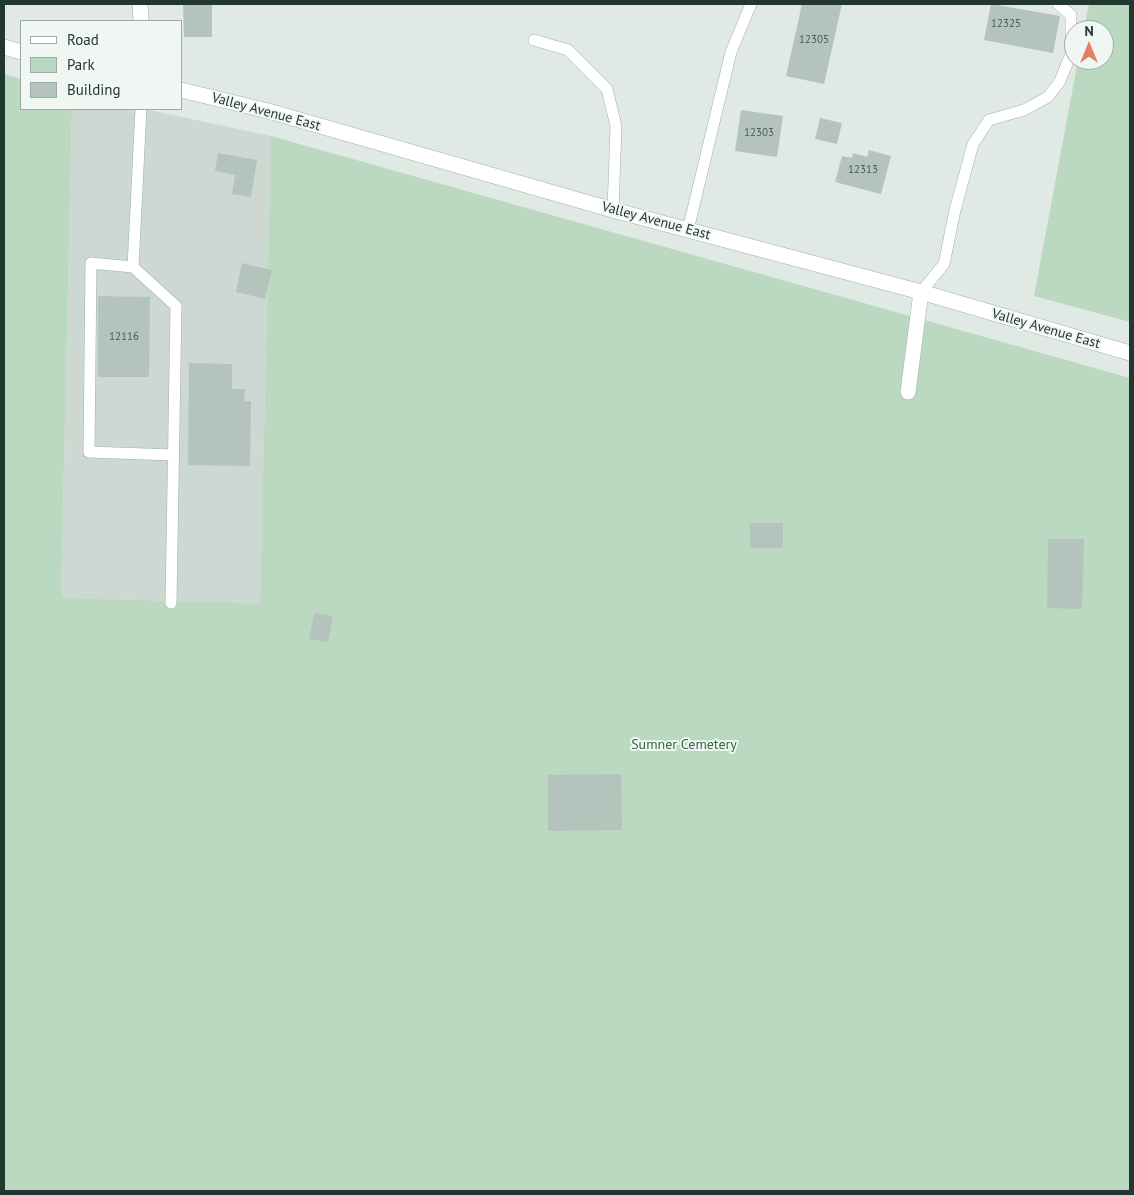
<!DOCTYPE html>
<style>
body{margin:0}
#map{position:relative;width:1134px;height:1195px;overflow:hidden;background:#e0e9e4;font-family:"PT Sans",sans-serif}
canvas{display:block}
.frame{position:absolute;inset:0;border:5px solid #223731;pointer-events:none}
.legend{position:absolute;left:20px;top:20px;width:162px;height:90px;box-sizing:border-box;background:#f0f6f2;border:1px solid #9eaaa5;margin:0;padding:6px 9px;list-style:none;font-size:15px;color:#223731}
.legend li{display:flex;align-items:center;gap:10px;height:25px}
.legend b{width:25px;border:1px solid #9eaaa5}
.north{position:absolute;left:1064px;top:20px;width:50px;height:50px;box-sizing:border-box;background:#f0f6f2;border:1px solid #9eaaa5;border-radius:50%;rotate:0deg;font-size:14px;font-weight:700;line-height:20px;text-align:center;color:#223731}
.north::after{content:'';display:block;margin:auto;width:18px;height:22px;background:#e27f65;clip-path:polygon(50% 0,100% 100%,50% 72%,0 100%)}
</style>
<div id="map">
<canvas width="1134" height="1195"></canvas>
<div class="frame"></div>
<ul class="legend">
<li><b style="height:6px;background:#fff"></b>Road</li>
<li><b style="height:14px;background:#bbd8c1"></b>Park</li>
<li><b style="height:14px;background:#b5c3bd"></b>Building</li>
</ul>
<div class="north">N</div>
</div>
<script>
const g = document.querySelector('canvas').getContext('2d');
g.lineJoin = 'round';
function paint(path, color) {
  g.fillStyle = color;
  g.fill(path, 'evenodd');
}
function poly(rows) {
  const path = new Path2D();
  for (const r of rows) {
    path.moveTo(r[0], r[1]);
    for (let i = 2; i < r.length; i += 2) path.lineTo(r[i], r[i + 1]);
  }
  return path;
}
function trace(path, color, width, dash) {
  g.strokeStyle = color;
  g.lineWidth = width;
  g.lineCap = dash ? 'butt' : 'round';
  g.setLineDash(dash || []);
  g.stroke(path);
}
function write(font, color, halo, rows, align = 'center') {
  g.font = font + ' "PT Sans",sans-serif';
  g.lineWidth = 4;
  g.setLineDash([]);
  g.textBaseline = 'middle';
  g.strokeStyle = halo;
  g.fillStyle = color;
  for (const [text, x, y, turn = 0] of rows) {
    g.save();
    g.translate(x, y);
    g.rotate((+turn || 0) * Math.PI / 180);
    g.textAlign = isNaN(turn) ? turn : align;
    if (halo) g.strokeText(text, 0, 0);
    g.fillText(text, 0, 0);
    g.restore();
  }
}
paint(poly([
 [72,109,144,109,271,136,260,603,61,598]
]), '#ced8d3');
paint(poly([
 [1089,4,1130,4,1130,322,1034,296,1078,60,1104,60,1104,30,1084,30],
 [4,74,21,79,21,109,72,109,61,598,260,603,271,136,1130,378,1130,1191,4,1191]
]), '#bbd8c1');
paint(poly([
 [183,4,212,4,212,37,184,37],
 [802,4,842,4,824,84,786,76],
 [991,4,1060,16,1053,53,984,40],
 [741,110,783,116,777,157,735,151],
 [820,118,842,123,837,144,815,139],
 [869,150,891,156,881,194,835,182,842,156,852,158,853,153,867,157],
 [218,153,257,160,251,197,232,194,235,175,215,171],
 [242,263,272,270,265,299,236,292],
 [98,296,150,297,149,377,98,377],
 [189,363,232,364,232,389,245,389,244,401,251,401,250,466,188,465],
 [750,523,783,523,783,548,750,548],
 [1048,539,1084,539,1082,609,1047,608],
 [314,613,333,616,328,642,309,639],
 [621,774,622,830,548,831,548,775]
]), '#b5c3bd');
const service = poly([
 [534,40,568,50,607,89,616,126,613,210],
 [141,109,133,267,176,306,171,603],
 [688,230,731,52,751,4],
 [133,267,91,263,89,452,173,455],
 [921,292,944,264,955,210,973,144,989,120,1024,110,1048,97,1060,81,1071,54,1071,15,1058,4]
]);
const minor = poly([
 [140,4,141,21],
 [908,392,921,292]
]);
const secondary = poly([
 [4,47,21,52],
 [181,90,268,111,613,210,921,292,1130,353]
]);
trace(service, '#a3b0ab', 12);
trace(minor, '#a3b0ab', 16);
trace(secondary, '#a0b3ac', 16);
trace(service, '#fff', 11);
trace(minor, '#fff', 15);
trace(secondary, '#fff', 15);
write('11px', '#475a54', null, [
 ["12325",1006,24],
 ["12305",814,40],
 ["12303",759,133],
 ["12313",863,170],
 ["12116",124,337]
]);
write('14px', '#223731', '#f0f6f2', [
 ["Valley Avenue East",266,112,15],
 ["Valley Avenue East",656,221,15],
 ["Valley Avenue East",1046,329,16]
]);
write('14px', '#316945', '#f0f6f2', [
 ["Sumner Cemetery",684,745]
]);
</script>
